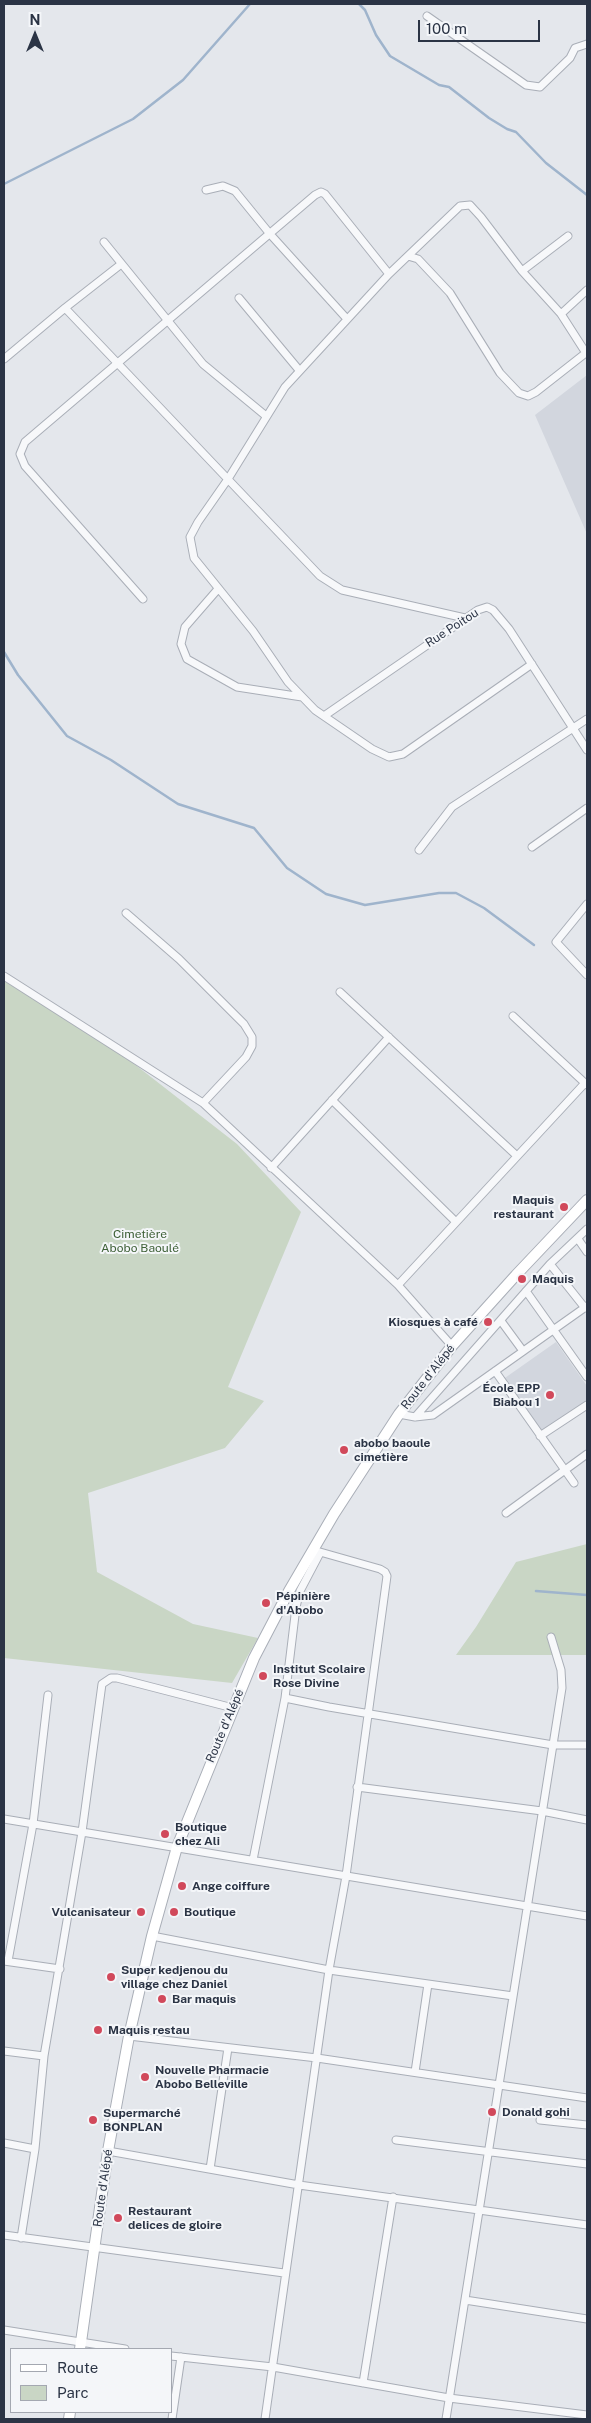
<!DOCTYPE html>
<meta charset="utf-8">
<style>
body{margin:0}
#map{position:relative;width:591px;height:2423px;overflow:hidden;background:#e4e7ec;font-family:"Public Sans",sans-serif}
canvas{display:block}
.frame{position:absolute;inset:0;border:5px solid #2b3445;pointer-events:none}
.legend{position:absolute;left:10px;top:2348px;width:162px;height:65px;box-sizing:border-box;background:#f4f6f9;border:1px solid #a4a8b1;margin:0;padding:6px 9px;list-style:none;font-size:15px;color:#2b3445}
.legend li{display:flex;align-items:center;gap:10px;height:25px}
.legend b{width:25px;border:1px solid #a4a8b1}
.north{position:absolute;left:10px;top:10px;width:50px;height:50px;-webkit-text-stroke:4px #f4f6f9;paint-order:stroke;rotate:0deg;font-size:14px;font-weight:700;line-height:20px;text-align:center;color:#2b3445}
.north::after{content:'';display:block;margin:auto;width:18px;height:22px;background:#2b3445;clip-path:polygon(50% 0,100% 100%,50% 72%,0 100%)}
.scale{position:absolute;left:418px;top:20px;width:122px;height:22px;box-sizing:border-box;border:2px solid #2b3445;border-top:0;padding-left:6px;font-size:15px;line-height:18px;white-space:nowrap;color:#2b3445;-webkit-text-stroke:4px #f4f6f9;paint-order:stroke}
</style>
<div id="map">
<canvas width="591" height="2423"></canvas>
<div class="frame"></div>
<ul class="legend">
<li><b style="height:6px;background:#fff"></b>Route</li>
<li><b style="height:14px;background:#c9d6c5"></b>Parc</li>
</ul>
<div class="north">N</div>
<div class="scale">100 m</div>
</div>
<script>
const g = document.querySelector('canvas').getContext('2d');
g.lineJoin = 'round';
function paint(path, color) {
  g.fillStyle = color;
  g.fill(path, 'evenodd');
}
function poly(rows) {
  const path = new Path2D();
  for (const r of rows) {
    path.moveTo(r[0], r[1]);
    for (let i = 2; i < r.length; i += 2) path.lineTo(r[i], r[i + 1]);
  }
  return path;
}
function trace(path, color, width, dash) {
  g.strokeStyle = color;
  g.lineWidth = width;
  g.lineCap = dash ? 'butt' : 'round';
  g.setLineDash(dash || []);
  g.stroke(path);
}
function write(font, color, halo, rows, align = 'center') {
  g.font = font + ' "Public Sans",sans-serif';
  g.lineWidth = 4;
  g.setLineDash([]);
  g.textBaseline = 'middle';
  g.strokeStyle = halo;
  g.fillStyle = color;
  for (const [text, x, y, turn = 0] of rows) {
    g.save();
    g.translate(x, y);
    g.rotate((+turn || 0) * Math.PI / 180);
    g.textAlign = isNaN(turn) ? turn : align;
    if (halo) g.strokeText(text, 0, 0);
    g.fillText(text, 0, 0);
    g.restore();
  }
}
paint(poly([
 [587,375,587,534,535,415],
 [556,1342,587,1386,587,1404,542,1436,502,1380]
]), '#d2d6de');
paint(poly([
 [4,981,115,1049,237,1144,301,1212,228,1387,264,1401,225,1448,88,1493,97,1572,193,1624,258,1638,232,1683,4,1658],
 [587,1544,587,1655,456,1655,476,1627,516,1562]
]), '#c9d6c5');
trace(poly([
 [359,4,365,10,376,35,390,56,439,85,449,87,489,118,507,129,516,132,546,163,587,195],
 [4,184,133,119,183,80,250,4],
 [4,652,18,675,67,736,111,760,178,804,254,828,287,868,326,894,365,905,439,893,456,893,484,908,534,945],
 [536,1591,587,1595]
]), '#9fb4cc', 2.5);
const street = poly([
 [427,16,526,85,540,87,570,58,575,48,587,44],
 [206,190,223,186,235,191,270,234,347,319],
 [104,242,203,364,266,416],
 [408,256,418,259,450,293,500,373,519,393,528,396,536,392,587,352],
 [522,271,568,236],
 [239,298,299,370],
 [65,308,120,265],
 [561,314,587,290],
 [4,359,65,308,320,576,342,590,465,618],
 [218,589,185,627,181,644,187,659,237,687,302,697],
 [143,599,25,466,20,454,25,442,315,195,321,192,325,194,389,274],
 [532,664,403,754,389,757,372,749,315,710,288,682,253,631,194,558,190,537,198,522,228,479,285,387,389,274,460,206,470,205,481,217,522,271,561,314,586,353],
 [324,716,478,610,487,607,493,610,509,629,587,750],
 [532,847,587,808],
 [419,850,452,807,587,719],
 [587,904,556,942,587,975],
 [126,913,179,959,244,1024,252,1037,252,1046,246,1057,203,1103,398,1285,452,1346],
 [4,976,203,1103],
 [340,992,517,1156],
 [513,1016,587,1085],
 [332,1100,456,1222],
 [271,1168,389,1037],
 [578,1239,587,1252],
 [550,1264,585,1308],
 [398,1285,585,1083],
 [526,1291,587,1377],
 [501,1321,523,1351],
 [495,1371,574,1483],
 [399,1414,415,1417,433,1415,587,1306],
 [415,1417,550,1264,587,1229],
 [540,1436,587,1405],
 [506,1513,587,1454],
 [285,1698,329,1707,553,1745,587,1745],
 [357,1787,542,1811,587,1820],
 [4,1819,587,1916],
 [253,1860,285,1698,296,1607,300,1591,320,1553],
 [152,1936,329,1970,513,1996],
 [4,1961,60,1969],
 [8,1961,33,1824,48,1695],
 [129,2036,317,2058,587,2098],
 [4,2051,44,2056],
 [415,2072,428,1984],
 [540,2120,587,2125],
 [396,2140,587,2164],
 [4,2143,35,2149],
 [108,2151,299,2185,587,2225],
 [210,2169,228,2048],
 [4,2235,284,2273],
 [21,2238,35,2149,44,2056,82,1832,102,1684,111,1678,117,1678,233,1708],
 [465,2300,587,2319],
 [4,2330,125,2349],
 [171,2356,273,2367,449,2398,587,2415],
 [363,2383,393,2197],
 [172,2419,181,2357],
 [265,2419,329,1970,346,1876,387,1576,385,1572,380,1569,313,1550],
 [446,2419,562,1688,561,1670,551,1637]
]);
const secondary = poly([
 [80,2349,108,2151,129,2036,152,1936,177,1847,254,1658,289,1591,334,1514,399,1414,452,1346,516,1275,587,1200],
 [69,2419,70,2412]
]);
trace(street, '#a9aeb7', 9);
trace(secondary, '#a9aeb7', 12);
trace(street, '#f7f8fa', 7);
trace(secondary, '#fff', 10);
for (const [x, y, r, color] of [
 [564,1207,5,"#d1495b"],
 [522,1279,5,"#d1495b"],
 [488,1322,5,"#d1495b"],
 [550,1395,5,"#d1495b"],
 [344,1450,5,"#d1495b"],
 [266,1603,5,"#d1495b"],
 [263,1676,5,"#d1495b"],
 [165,1834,5,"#d1495b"],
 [182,1886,5,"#d1495b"],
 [141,1912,5,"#d1495b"],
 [174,1912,5,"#d1495b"],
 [111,1977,5,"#d1495b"],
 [162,1999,5,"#d1495b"],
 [98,2030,5,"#d1495b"],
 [145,2077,5,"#d1495b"],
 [492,2112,5,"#d1495b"],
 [93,2120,5,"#d1495b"],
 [118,2218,5,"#d1495b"]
]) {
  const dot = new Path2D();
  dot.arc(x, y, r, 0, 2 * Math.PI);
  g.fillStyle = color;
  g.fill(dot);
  trace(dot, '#f4f6f9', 2);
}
write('12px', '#2b3445', '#f4f6f9', [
 ["Rue Poitou",452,628,-33],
 ["Route d'Alépé",428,1377,-52],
 ["Route d'Alépé",225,1726,-67],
 ["Route d'Alépé",103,2188,-82]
]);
write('bold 12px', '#2b3445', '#f4f6f9', [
 ["Maquis",554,1200,"right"],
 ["restaurant",554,1214,"right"],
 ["Maquis",532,1279],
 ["Kiosques à café",478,1322,"right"],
 ["École EPP",540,1388,"right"],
 ["Biabou 1",540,1402,"right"],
 ["abobo baoule",354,1443],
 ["cimetière",354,1457],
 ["Pépinière",276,1596],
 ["d'Abobo",276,1610],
 ["Institut Scolaire",273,1669],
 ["Rose Divine",273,1683],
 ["Boutique",175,1827],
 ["chez Ali",175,1841],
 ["Ange coiffure",192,1886],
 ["Vulcanisateur",131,1912,"right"],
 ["Boutique",184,1912],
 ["Super kedjenou du",121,1970],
 ["village chez Daniel",121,1984],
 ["Bar maquis",172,1999],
 ["Maquis restau",108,2030],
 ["Nouvelle Pharmacie",155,2070],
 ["Abobo Belleville",155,2084],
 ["Donald gohi",502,2112],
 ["Supermarché",103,2113],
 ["BONPLAN",103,2127],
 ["Restaurant",128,2211],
 ["delices de gloire",128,2225]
], 'left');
write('12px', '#3f6138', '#f4f6f9', [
 ["Cimetière",140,1234],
 ["Abobo Baoulé",140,1248]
]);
</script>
